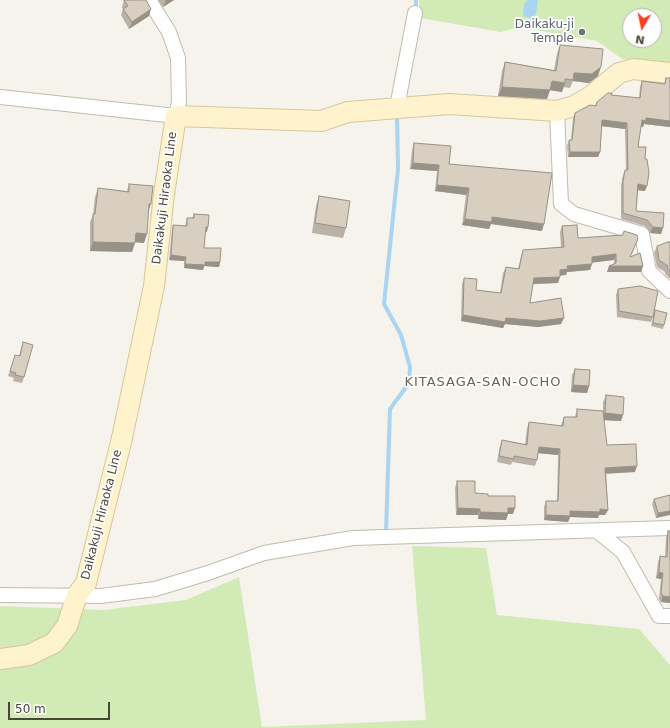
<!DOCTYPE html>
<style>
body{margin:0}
#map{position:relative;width:670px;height:728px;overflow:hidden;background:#f6f3ec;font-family:"DejaVu Sans",sans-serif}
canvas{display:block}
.north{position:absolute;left:622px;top:8px;width:40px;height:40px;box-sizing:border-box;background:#fff;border:1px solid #b7b4b0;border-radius:50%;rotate:189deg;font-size:11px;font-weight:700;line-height:16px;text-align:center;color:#4b4439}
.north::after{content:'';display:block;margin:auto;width:14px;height:18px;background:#fc3f1d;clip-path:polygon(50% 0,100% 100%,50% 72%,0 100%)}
.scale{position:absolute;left:8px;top:702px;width:102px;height:18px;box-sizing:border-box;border:2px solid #4b4439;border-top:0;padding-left:5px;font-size:12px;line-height:14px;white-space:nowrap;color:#4b4439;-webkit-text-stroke:3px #fff;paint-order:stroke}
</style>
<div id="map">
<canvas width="670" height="728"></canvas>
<div class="north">N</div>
<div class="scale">50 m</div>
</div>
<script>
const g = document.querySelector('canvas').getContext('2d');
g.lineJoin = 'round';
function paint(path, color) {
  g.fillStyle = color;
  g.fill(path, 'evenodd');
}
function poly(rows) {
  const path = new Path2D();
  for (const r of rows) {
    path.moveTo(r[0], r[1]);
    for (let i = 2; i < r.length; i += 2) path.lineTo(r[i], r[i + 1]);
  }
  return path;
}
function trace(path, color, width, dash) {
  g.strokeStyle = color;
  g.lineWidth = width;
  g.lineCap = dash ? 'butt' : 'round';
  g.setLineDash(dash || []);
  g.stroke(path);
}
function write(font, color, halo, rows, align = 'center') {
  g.font = font + ' "DejaVu Sans",sans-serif';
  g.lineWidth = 3.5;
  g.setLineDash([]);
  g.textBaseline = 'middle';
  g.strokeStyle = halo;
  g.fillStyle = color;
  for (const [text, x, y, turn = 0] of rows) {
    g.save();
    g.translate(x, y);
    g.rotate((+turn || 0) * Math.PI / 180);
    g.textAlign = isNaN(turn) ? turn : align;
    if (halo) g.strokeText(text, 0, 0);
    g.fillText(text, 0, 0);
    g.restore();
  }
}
paint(poly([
 [419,0,670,0,670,64,622,59,597,41,520,27,501,32,420,18],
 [630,16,654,16,654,40,630,40],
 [412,546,486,548,497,615,639,629,670,665,670,728,0,728,0,606,103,610,186,600,239,577,262,727,426,720]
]), '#d2eab5');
paint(poly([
 [527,0,538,0,536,14,532,18,525,17,523,15,524,4]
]), '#a9d4f2');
trace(poly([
 [416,12,416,0],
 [386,532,390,409,409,383,410,367,401,335,384,304,398,169,397,114]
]), '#a9d4f2', 4);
const minor = poly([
 [0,97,176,116,179,102,178,58,169,32,149,0],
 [397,107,415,13],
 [557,111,561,204,574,214,642,234,649,271,670,291],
 [597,531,623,552,659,616,670,616],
 [0,595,101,596,155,589,208,573,264,553,353,538,670,528]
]);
const secondary = poly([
 [0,659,29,655,54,643,67,626,77,595,86,583,122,438,154,286,164,194,176,116,321,121,348,112,449,104,557,111,574,106,590,97,619,73,633,69,670,73]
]);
trace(minor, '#c2bbae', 16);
trace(secondary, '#d6c79b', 22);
trace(minor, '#fff', 14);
trace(secondary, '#fff3cd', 20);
paint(poly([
 [124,0,149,16,129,29,121,15,123,9,122,7],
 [158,0,174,0,163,7],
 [560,45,598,76,589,83,573,81,570,88,563,87,562,92,550,90,547,99,498,96,502,71,505,62,554,70,557,54],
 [666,78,670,78,670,127,644,124,643,127,641,126,638,147,645,159,645,191,638,190,636,211,664,213,661,234,650,233,645,226,621,219,621,186,623,175,625,170,626,170,625,129,602,126,600,152,598,157,568,157,567,146,569,140,571,140,573,118,575,113,595,106,597,102,611,95,639,98,640,87,642,81,664,84],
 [414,143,542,231,491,224,489,229,462,225,466,195,435,191,437,171,410,169,412,150],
 [129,184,148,212,144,243,135,242,132,252,90,251,90,222,93,215,95,197,98,188,127,191],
 [319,196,346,228,343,238,312,233,316,206],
 [194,214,207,232,205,231,204,248,220,262,219,267,204,266,203,270,184,268,184,261,169,260,172,229,173,225,185,226,186,223,187,218,192,218],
 [562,226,578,238,630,257,643,266,641,272,607,272,609,266,614,264,614,260,592,262,590,270,567,272,566,275,560,275,558,283,533,284,530,303,561,324,538,327,505,324,503,328,461,321,462,284,464,278,476,290,500,293,503,273,506,267,518,269,521,256,523,250,561,247,560,232],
 [670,242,670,278,669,278,665,274,665,272,657,267,654,253,657,246],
 [618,289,653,317,651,322,617,317,616,295],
 [654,314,664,325,663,329,651,326],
 [23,342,24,377,22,383,13,381,14,378,8,376,15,355,19,356],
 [575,369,589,386,587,393,571,392,572,375],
 [606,395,621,421,604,420,607,445,635,472,606,473,608,510,605,515,599,515,598,518,570,517,568,522,544,520,544,507,546,501,557,501,558,455,538,453,537,460,535,466,512,462,511,465,497,462,500,446,502,440,525,444,527,428,529,422,561,426,562,422,564,417,575,417,577,409,603,411,603,402],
 [457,481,475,493,488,496,513,514,508,514,506,520,478,519,478,515,456,515,455,488],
 [670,495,656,518,652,504,654,499],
 [668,531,670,603,661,602,659,599,661,579,656,578,658,562,660,556,665,557,666,537]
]), '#bab2a6');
paint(poly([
 [166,0,174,0,163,7],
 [151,9,149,16,129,29,132,22],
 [601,67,598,76,589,83,573,81,574,73],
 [552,81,565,83,562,92,549,90],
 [502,87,550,90,547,99,498,96],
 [646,118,670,121,670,127,644,124,643,127,640,126,642,120],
 [602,120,627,123,625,129,600,126],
 [570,152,600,152,598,157,568,157],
 [413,163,439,165,437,171,410,169],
 [638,184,647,186,645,191,636,190],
 [437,185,469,188,466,195,435,191],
 [149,204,151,204,148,212],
 [492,217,544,224,542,231,491,224,489,229,462,225,465,219],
 [206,227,208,227,207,232,204,231],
 [653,227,663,228,661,234,650,233],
 [136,233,147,234,144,243,133,242],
 [93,242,135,243,132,252,90,251],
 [616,254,614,260,590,263,592,257],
 [171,255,186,257,184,261,169,260],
 [205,262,220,262,219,267,204,266,203,270,184,268,185,264],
 [592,264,590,270,567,272,566,275,558,276,560,270,567,266],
 [609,266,643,266,641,272,607,272],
 [560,277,558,283,532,284,534,278],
 [463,315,506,318,564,318,561,324,538,327,505,324,503,328,461,321],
 [573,385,589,386,587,393,571,392],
 [605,413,623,415,621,421,602,420],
 [539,447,560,449,558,455,537,453],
 [637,466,635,472,603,474,605,468],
 [458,508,480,509,478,515,456,515],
 [508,508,515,508,513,514,508,514,506,520,478,519,480,512],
 [600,509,608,510,605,515,599,515,598,518,570,517,568,522,544,520,546,515,570,511],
 [670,511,670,515,656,518,658,513],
 [659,572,663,573,661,579,656,578],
 [663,596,670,597,670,603,661,602]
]), '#979187');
const building = poly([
 [124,0,146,0,151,9,132,22,123,9,128,6,124,0],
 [560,45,603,49,601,67,592,74,574,73,573,80,565,79,565,83,552,81,550,90,502,87,505,62,556,71,560,45],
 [666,78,670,78,670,121,646,118,646,121,642,120,638,147,646,147,645,159,647,159,649,173,647,186,638,184,636,211,664,213,663,228,653,227,647,220,623,213,623,181,625,170,628,170,627,123,602,120,600,152,570,152,569,140,572,140,575,113,590,105,596,106,597,102,608,93,612,93,611,95,640,98,642,81,665,84,666,78],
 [414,143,451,146,449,164,552,173,544,224,492,217,492,222,465,219,469,188,437,185,439,165,413,163,414,143],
 [129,184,153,186,151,204,149,204,147,234,136,233,135,243,93,242,93,214,95,214,98,188,129,192,129,184],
 [319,196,350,201,346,228,315,223,319,196],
 [194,214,209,215,208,227,206,227,204,248,221,248,220,262,205,262,205,265,185,264,186,257,171,255,173,225,187,226,187,218,194,218,194,214],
 [577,225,578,238,623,235,624,231,637,235,638,239,630,257,640,253,643,266,609,266,616,263,616,254,592,257,592,264,567,266,568,269,560,270,560,277,534,278,530,303,561,298,564,318,540,321,506,318,505,322,463,315,464,278,477,279,476,290,501,293,506,267,519,269,523,250,564,247,562,226,577,225],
 [668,242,670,242,670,271,667,268,668,266,659,260,657,246,668,242],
 [640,286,658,291,653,317,619,311,618,289,640,286],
 [655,310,667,313,664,325,653,323,655,310],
 [23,342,33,345,24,377,15,375,16,373,10,371,15,355,20,356,23,342],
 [575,369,590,370,589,386,573,385,575,369],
 [606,395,624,397,623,415,605,413,606,395],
 [577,409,603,411,607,445,636,444,637,466,605,468,608,510,600,509,600,512,570,511,570,516,546,515,546,501,558,501,560,449,539,447,537,460,514,456,514,459,499,456,502,440,527,445,529,422,563,426,564,417,577,417,577,409],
 [457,481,475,481,475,493,488,494,488,496,515,496,515,508,508,508,508,513,480,512,480,509,458,508,457,481],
 [670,495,670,511,658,513,654,499,670,495],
 [668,531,670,531,670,597,663,596,661,593,663,573,659,572,660,556,667,557,668,531]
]);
paint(building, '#d8cfc1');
trace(building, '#979187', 1);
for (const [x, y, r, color] of [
 [582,32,4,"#6b7280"]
]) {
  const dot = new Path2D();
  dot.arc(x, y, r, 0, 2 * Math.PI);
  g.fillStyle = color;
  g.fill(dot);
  trace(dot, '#fff', 1.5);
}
write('12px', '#5b616d', '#fff', [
 ["Daikaku-ji",574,25],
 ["Temple",574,39]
], 'right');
write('12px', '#4b4439', '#fff', [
 ["Daikakuji Hiraoka Line",165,198,-83],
 ["Daikakuji Hiraoka Line",102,515,-76]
]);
g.letterSpacing = '1px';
write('13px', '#6e6250', '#fff', [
 ["KITASAGA-SAN-OCHO",483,383]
]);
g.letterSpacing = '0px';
</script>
